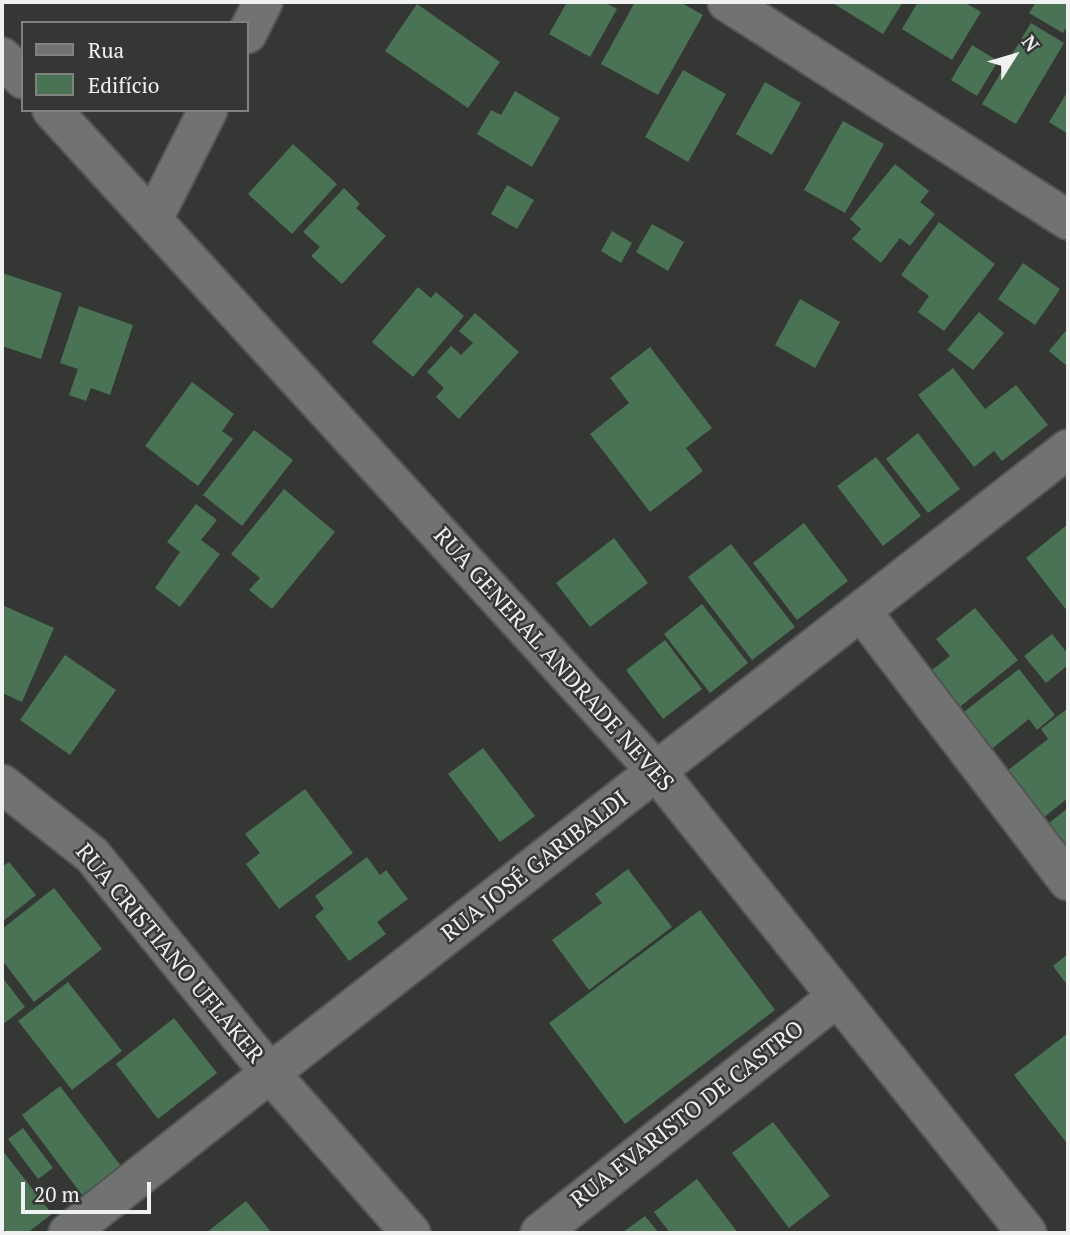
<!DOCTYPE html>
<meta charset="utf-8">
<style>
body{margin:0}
#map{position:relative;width:1070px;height:1235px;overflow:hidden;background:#353735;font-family:"PT Serif",serif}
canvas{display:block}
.frame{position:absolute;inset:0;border:4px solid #f0f2f1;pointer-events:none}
.legend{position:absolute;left:21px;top:21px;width:228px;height:91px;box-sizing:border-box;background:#353735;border:2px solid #808280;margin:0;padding:9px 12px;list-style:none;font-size:21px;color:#f0f2f1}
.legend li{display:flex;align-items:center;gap:14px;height:35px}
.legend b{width:35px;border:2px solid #808280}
.north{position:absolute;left:979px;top:21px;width:70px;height:70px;-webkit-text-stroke:5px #353735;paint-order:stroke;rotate:53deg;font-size:19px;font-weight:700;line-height:28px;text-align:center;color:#f0f2f1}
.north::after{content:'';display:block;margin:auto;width:24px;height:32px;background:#f0f2f1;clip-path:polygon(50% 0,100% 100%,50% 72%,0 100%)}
.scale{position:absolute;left:21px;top:1182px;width:130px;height:32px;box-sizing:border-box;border:4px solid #f0f2f1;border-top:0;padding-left:9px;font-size:21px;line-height:24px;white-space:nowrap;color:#f0f2f1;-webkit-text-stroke:5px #353735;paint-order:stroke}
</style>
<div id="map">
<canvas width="1070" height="1235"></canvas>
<div class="frame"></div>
<ul class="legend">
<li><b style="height:9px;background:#707371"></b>Rua</li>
<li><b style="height:19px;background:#4a7355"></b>Edifício</li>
</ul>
<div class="north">N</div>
<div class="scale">20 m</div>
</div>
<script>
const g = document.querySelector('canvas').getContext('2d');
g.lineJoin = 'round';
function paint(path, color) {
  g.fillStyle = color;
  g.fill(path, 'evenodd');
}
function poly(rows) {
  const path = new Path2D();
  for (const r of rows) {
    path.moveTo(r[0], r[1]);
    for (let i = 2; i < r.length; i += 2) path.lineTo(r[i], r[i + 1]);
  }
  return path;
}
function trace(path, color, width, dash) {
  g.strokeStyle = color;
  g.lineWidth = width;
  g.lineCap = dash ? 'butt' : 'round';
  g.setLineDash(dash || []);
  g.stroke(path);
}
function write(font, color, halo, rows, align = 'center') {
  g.font = font + ' "PT Serif",serif';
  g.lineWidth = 5;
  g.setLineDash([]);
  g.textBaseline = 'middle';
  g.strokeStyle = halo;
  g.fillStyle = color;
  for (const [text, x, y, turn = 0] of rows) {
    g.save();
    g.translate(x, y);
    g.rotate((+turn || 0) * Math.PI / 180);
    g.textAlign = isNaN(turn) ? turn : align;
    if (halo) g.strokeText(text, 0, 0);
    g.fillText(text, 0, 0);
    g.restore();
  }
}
paint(poly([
 [567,2,604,2,617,9,590,57,549,34],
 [635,2,680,2,703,15,658,95,601,64],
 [831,2,903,2,883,34],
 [918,2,964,2,981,12,952,60,902,29],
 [1036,2,1068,2,1068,25,1063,33,1029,13],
 [417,4,500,62,468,108,385,51],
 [1031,23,1064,43,1016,124,982,104],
 [972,45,998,61,977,96,951,80],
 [683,70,726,94,688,162,645,137],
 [765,82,801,103,772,155,736,134],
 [515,91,560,118,532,167,477,134,491,110,501,115],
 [1068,91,1068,134,1049,122],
 [843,121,884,144,845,213,804,190],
 [293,144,337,184,292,234,248,194],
 [895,164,929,191,920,202,935,214,910,246,900,238,881,263,852,239,861,229,850,219],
 [507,185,534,200,517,229,491,214],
 [344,188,360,204,356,208,386,236,342,284,311,256,320,247,303,232],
 [939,222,995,264,944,331,918,312,929,296,901,275],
 [652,224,684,242,668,271,636,252],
 [612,231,632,243,621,263,601,251],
 [1023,263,1060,289,1035,325,998,299],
 [2,273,62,293,41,359,2,346],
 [418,287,431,298,436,292,464,316,413,377,372,342],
 [800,299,840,322,815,368,775,345],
 [79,306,133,325,110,395,91,388,86,401,69,395,78,369,60,363],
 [979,312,1004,333,973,370,947,350],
 [475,313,519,352,459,419,436,397,444,388,427,372,451,346,461,355,473,343,459,331],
 [1068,328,1068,367,1049,351],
 [650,347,712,428,686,448,703,471,650,512,590,434,629,403,610,378],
 [953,368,985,409,1016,385,1048,425,1002,461,994,451,974,467,918,395],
 [192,382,234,414,222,431,233,439,198,486,145,446],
 [254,430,293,460,242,526,203,495],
 [918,433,960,489,928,513,886,459],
 [876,457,921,516,883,546,837,486],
 [284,489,335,532,272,609,249,590,260,578,231,554],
 [196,504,217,520,201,540,220,554,180,607,155,588,180,552,167,542],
 [804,523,848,581,797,620,753,563],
 [1068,524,1068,612,1026,558],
 [614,538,648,583,590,627,556,583],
 [731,544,795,627,752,660,688,577],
 [702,604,748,663,710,693,664,634],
 [2,605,54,628,22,702,2,693],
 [975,608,1018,660,956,710,927,674,950,656,936,639],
 [1052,634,1068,654,1068,665,1046,683,1024,656],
 [665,640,702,689,663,719,626,670],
 [65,655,116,690,70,755,20,720],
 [1019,669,1055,715,1037,730,1029,719,989,751,960,715],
 [1068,708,1068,798,1043,818,1007,771,1048,739,1041,729],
 [483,748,535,816,500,842,448,774],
 [305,789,353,853,279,909,246,864,260,853,245,834],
 [1068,808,1068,848,1049,823],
 [367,857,380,875,386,870,408,899,377,922,386,934,349,961,315,916,324,909,315,896],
 [9,862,36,895,2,922,2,867],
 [628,869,672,927,589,990,552,940,602,903,595,894],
 [54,888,102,949,34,1002,2,960,2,929],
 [700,910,775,1010,625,1124,549,1023],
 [1068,954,1068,986,1053,966],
 [2,977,25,1007,2,1025],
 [68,982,122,1051,72,1090,18,1021],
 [174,1018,217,1073,158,1119,116,1064],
 [1068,1033,1068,1140,1066,1142,1014,1075],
 [60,1086,121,1166,82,1195,22,1115],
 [773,1122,830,1196,789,1228,732,1153],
 [23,1128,53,1168,38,1179,8,1139],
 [2,1150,52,1214,27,1233,7,1233,2,1227],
 [697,1179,738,1233,670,1233,654,1212],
 [246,1201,272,1233,206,1233],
 [645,1216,659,1233,622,1233]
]), '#4a7355');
const street = poly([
 [727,2,1068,220],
 [247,34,263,2],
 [2,57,23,79],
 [52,110,657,772,1027,1233],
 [153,219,208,110],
 [862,612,1068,881],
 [2,784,92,855,270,1073,411,1233],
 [68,1233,270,1073,1068,449],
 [540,1233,837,997]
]);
trace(street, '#535654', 42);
trace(street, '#707371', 38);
write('23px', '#f0f2f1', '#353735', [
 ["RUA GENERAL ANDRADE NEVES",553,660,48],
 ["RUA JOSÉ GARIBALDI",535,867,-38],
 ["RUA CRISTIANO UFLAKER",169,954,50],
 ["RUA EVARISTO DE CASTRO",688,1115,-38]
]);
</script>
